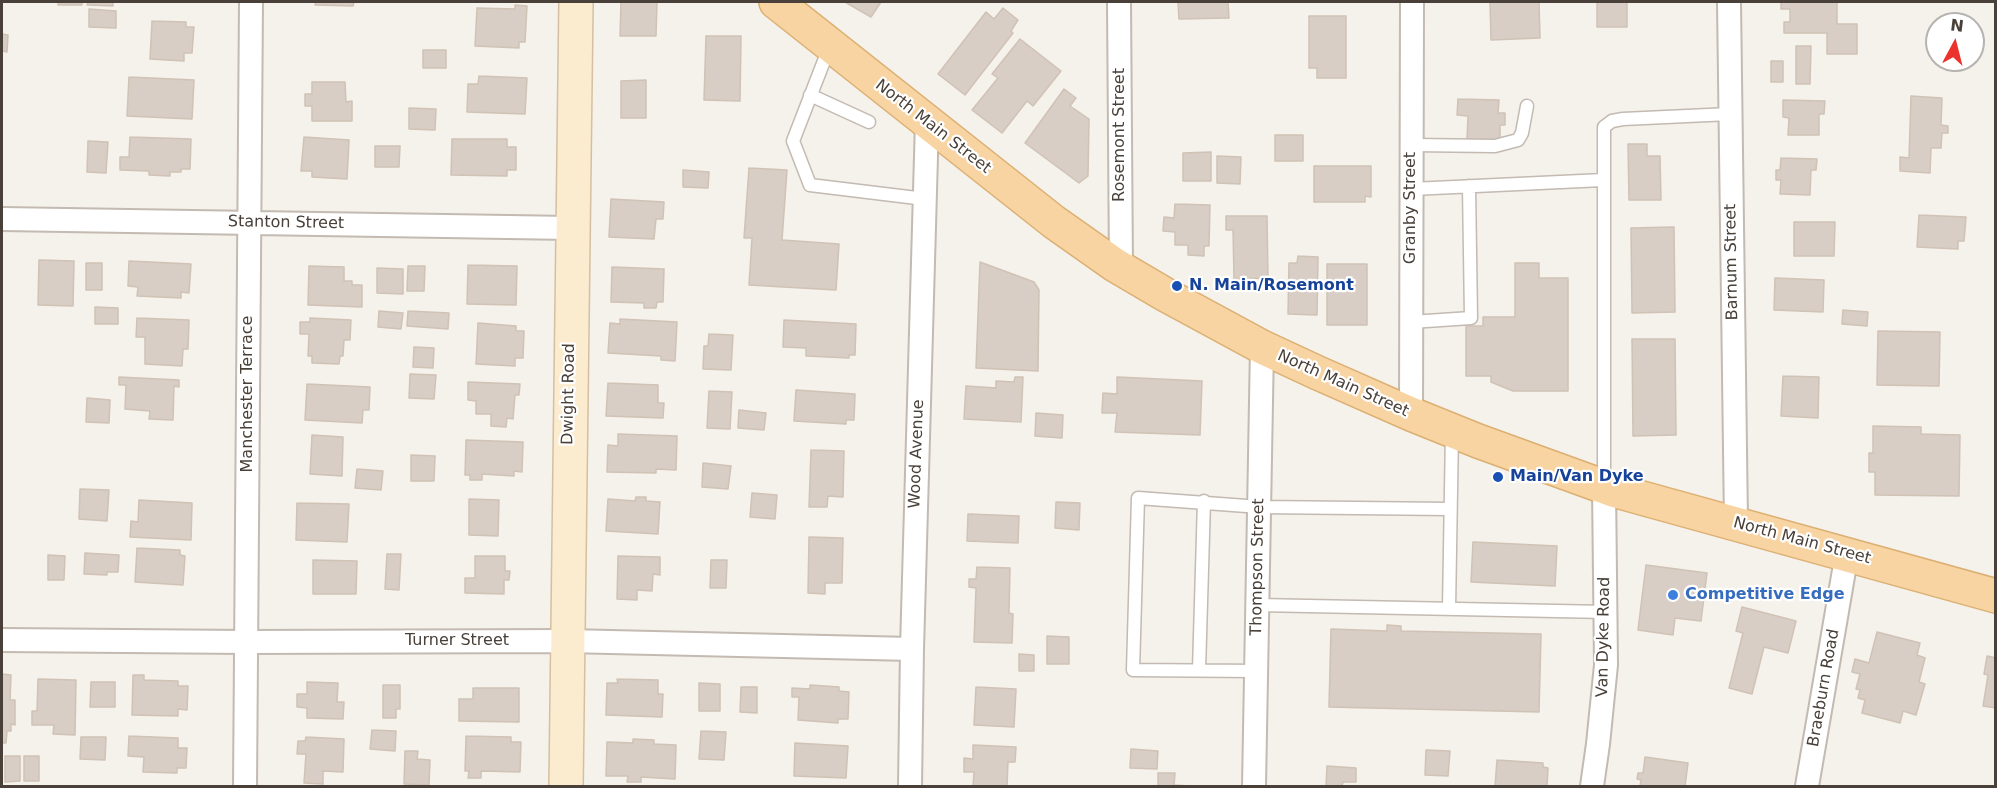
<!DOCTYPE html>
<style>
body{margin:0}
#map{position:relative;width:1997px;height:788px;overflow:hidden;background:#f5f1eb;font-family:"DejaVu Sans",sans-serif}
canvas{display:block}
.frame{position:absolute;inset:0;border:3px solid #494139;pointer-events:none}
.north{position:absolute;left:1925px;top:12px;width:60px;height:60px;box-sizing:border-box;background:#fff;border:2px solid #b6b3b0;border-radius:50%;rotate:7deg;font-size:16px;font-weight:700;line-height:24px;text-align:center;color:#494139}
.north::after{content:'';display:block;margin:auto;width:21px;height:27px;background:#eb322c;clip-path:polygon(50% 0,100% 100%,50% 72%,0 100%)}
</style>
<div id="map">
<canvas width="1997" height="788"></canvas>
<div class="frame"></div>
<div class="north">N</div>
</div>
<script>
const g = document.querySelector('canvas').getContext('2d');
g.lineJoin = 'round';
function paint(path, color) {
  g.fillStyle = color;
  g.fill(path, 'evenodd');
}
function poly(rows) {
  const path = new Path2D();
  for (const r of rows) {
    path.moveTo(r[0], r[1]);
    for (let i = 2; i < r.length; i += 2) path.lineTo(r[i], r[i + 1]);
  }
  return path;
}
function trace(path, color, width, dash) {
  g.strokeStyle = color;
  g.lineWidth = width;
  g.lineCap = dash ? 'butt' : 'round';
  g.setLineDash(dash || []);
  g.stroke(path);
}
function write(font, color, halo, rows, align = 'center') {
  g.font = font + ' "DejaVu Sans",sans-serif';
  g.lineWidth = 4.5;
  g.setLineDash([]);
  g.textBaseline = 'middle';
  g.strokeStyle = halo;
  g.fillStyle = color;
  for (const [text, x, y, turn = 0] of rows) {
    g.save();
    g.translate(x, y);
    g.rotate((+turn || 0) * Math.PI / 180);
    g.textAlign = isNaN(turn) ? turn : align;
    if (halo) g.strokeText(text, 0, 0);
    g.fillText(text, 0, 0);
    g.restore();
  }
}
const building = poly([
 [58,2,82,2,82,5,58,5,58,2],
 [88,2,113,2,113,6,87,5,88,2],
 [316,2,354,2,353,6,315,5,316,2],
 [621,2,657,2,656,36,620,36,621,2],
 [845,2,881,2,871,17,845,2],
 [1178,2,1228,2,1229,18,1179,19,1178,2],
 [1490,2,1539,2,1540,38,1491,40,1490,2],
 [1597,2,1627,2,1627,27,1597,27,1597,2],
 [1781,2,1837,2,1837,24,1857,24,1857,54,1827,54,1827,33,1784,33,1784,22,1790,22,1790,9,1781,9,1781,2],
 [515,5,527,6,525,42,519,42,519,48,475,46,477,8,515,9,515,5],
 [1003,8,1018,20,1011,31,1013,33,965,95,938,74,986,12,994,19,1003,8],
 [89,9,116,11,116,28,89,27,89,9],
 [1309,16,1346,16,1346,78,1317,78,1317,68,1309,68,1309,16],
 [152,21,186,22,186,27,194,27,192,53,184,53,184,61,150,59,152,21],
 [2,34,8,35,7,52,2,51,2,34],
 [706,36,741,36,740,101,704,100,706,36],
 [1020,39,1061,71,1033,106,1027,101,1002,133,972,110,998,78,992,74,1020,39],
 [1796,46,1811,46,1810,84,1796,84,1796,46],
 [423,50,446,50,446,68,423,68,423,50],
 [1771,61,1783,61,1783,82,1771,82,1771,61],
 [479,76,527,78,525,114,467,112,468,84,478,84,479,76],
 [129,77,194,80,192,119,127,116,129,77],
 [646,80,646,118,621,118,621,81,646,80],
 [312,82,345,82,346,102,352,101,352,121,312,121,312,106,305,106,305,94,312,94,312,82],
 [1064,89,1076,98,1070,106,1089,119,1088,176,1079,183,1025,143,1064,89],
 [1911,96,1942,98,1941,125,1948,126,1948,133,1942,133,1941,148,1931,148,1930,173,1900,171,1900,157,1909,158,1911,96],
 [1458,99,1499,100,1498,113,1505,113,1505,125,1500,125,1500,140,1467,139,1468,116,1457,115,1458,99],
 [1783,100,1825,101,1824,114,1819,114,1819,135,1788,135,1789,118,1783,117,1783,100],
 [409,108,436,109,435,130,409,129,409,108],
 [1275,135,1303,135,1303,161,1275,161,1275,135],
 [130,137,191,139,190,169,181,169,181,172,170,172,170,176,149,175,149,171,120,170,120,157,129,157,130,137],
 [304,137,349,140,347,179,312,177,312,171,301,171,304,137],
 [452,139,507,139,507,147,516,147,516,170,507,170,507,176,451,175,452,139],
 [88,141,108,142,106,173,87,172,88,141],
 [1628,144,1647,144,1647,156,1660,156,1661,200,1629,200,1628,144],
 [375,146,400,146,399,167,375,167,375,146],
 [1211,152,1211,181,1183,181,1183,153,1211,152],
 [1217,156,1241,157,1240,184,1217,183,1217,156],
 [1781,158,1817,159,1816,170,1811,170,1810,195,1780,194,1781,180,1776,180,1776,170,1780,170,1781,158],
 [1314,166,1371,166,1371,197,1365,196,1365,202,1314,202,1314,166],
 [749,168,787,170,782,240,839,244,836,290,749,285,752,238,744,238,749,168],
 [683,170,709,172,708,188,683,187,683,170],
 [611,199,664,202,663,219,656,219,654,239,609,237,611,199],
 [1175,204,1210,205,1209,246,1204,246,1204,256,1188,255,1188,245,1175,245,1175,232,1163,231,1164,217,1174,218,1175,204],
 [1919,215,1966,217,1964,241,1958,241,1958,249,1917,247,1919,215],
 [1226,216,1267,216,1268,278,1234,279,1233,230,1226,230,1226,216],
 [1794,222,1835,222,1834,256,1794,256,1794,222],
 [1674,227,1675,312,1632,313,1631,228,1674,227],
 [1298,256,1318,257,1317,315,1288,314,1289,263,1297,263,1298,256],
 [39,260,74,261,73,306,38,305,39,260],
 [129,261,191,264,189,293,181,292,181,298,137,296,138,287,128,286,129,261],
 [980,262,1034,282,1039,290,1038,371,976,368,980,262],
 [86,263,102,263,102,290,86,290,86,263],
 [1515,263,1539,263,1539,278,1568,278,1568,391,1513,391,1491,382,1491,376,1466,376,1466,326,1483,326,1483,317,1515,317,1515,263],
 [1327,264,1367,264,1367,325,1327,325,1327,264],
 [468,265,517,266,516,305,467,304,468,265],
 [309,266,344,267,344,281,352,281,352,285,362,285,362,307,308,305,309,266],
 [408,266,425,266,424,291,407,291,408,266],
 [612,267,664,269,663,302,657,302,656,308,644,308,644,303,611,302,612,267],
 [377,268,403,269,403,294,377,293,377,268],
 [1775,278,1824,280,1823,312,1774,310,1775,278],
 [95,307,118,308,118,324,95,324,95,307],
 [1843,310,1868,312,1867,326,1842,324,1843,310],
 [379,311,403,313,401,329,378,327,379,311],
 [408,311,449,313,448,329,407,326,408,311],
 [137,318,189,320,188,349,183,349,182,366,145,364,145,337,136,337,137,318],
 [310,318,351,320,350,340,344,340,343,356,340,356,339,364,312,363,312,356,308,356,309,334,300,334,300,322,310,322,310,318],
 [620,319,677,322,675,361,661,360,661,356,608,353,610,323,620,324,620,319],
 [784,320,856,324,855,355,849,355,849,358,806,356,806,348,783,347,784,320],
 [478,323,516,326,516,331,524,331,523,358,515,358,515,366,476,364,478,323],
 [1878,331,1940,332,1939,386,1877,385,1878,331],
 [709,334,733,335,731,370,703,369,704,346,708,346,709,334],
 [1632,339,1675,339,1676,435,1633,436,1632,339],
 [414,347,434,348,433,368,413,367,414,347],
 [410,374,436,375,434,399,409,398,410,374],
 [1783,376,1819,377,1818,418,1781,416,1783,376],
 [119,377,179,380,179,387,174,386,173,420,149,419,150,411,125,409,126,385,119,385,119,377],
 [1015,377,1023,377,1021,422,964,419,966,386,996,388,996,381,1014,382,1015,377],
 [1117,377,1202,381,1200,435,1115,432,1117,413,1102,413,1103,393,1117,394,1117,377],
 [468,382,520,384,519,395,515,395,513,419,507,418,506,427,491,426,491,414,476,414,476,401,468,400,468,382],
 [608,383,658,385,658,403,664,403,663,418,606,416,608,383],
 [307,384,370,387,369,410,363,410,362,423,305,420,307,384],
 [796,390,855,394,854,420,846,420,846,424,794,421,796,390],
 [709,391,732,392,730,429,707,428,709,391],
 [87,398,110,400,109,423,86,422,87,398],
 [739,410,766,413,764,430,738,428,739,410],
 [1036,413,1063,415,1062,438,1035,436,1036,413],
 [1873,426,1921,427,1921,434,1960,435,1959,496,1875,495,1875,472,1869,472,1869,453,1873,453,1873,426],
 [618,434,677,436,676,470,656,469,656,473,607,472,608,445,618,446,618,434],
 [312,435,343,437,342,476,310,474,312,435],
 [466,440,523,442,522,472,514,471,514,476,482,474,482,480,470,480,470,475,465,475,466,440],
 [811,450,844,451,843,497,828,496,827,507,809,507,811,450],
 [411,455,435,456,434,481,411,481,411,455],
 [703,463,731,466,728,489,702,487,703,463],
 [357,469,383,471,381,490,355,488,357,469],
 [80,489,109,490,107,521,79,519,80,489],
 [752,493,777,495,775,519,750,517,752,493],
 [636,497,646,497,646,501,660,502,658,534,606,531,608,499,635,501,636,497],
 [469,499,499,500,498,536,469,535,469,499],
 [139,500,192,503,191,540,130,537,131,521,138,522,139,500],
 [1056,502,1080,503,1079,530,1055,528,1056,502],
 [297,503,349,504,347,542,296,540,297,503],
 [968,514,1019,516,1018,543,967,541,968,514],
 [809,537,843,538,842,583,825,583,825,594,808,593,809,537],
 [1473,542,1557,546,1555,586,1471,582,1473,542],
 [137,548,180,550,180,555,185,556,183,585,135,582,137,548],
 [85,553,119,555,118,572,107,572,107,575,84,574,85,553],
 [387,554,401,554,399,590,385,589,387,554],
 [48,555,65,556,64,580,48,580,48,555],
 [475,556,505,556,505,571,510,571,509,580,504,580,504,594,465,593,465,578,475,578,475,556],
 [618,556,660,557,660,575,653,574,652,591,637,590,637,600,617,599,618,556],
 [313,560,357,561,356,594,313,594,313,560],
 [711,560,727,560,726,588,710,588,711,560],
 [1646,565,1707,573,1701,621,1675,618,1673,635,1638,630,1646,565],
 [977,567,1010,568,1009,613,1013,614,1012,643,974,642,976,588,969,587,969,579,976,579,977,567],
 [1742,607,1796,621,1788,653,1764,647,1752,694,1729,688,1743,633,1736,631,1742,607],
 [1387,625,1401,626,1401,631,1541,634,1539,712,1329,707,1331,629,1387,631,1387,625],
 [1877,632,1920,643,1917,655,1925,658,1919,682,1925,684,1916,715,1903,711,1900,723,1862,713,1865,700,1858,698,1860,690,1856,689,1860,674,1852,672,1855,659,1869,663,1877,632],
 [1047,636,1069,637,1069,664,1047,664,1047,636],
 [1019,654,1034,655,1034,671,1019,671,1019,654],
 [1987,656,1996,658,1996,708,1983,706,1988,675,1984,674,1987,656],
 [2,674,11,675,10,700,15,700,15,725,11,724,11,731,7,731,6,743,2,743,2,674],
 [133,675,144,675,144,680,178,681,178,686,188,686,187,710,178,709,178,716,132,715,133,675],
 [38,679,76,680,75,735,53,734,54,725,32,725,32,711,37,711,38,679],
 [617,679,658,680,658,694,663,694,662,717,606,715,607,683,618,683,617,679],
 [91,682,115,682,115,707,90,707,91,682],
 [307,682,338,683,337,702,344,702,343,719,307,718,307,708,297,707,297,694,307,694,307,682],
 [699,683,720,684,720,711,699,711,699,683],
 [383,685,400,685,400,709,396,709,396,718,383,718,383,685],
 [810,685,839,687,839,691,849,692,848,719,838,719,838,723,798,720,799,697,792,697,792,688,810,689,810,685],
 [741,687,757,687,757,713,740,712,741,687],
 [976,687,1016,689,1014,727,974,725,976,687],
 [473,688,519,688,519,722,459,721,459,699,473,699,473,688],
 [372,730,396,731,395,751,370,749,372,730],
 [701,731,726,732,724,760,699,759,701,731],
 [129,736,178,738,178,748,187,748,186,768,177,768,177,773,143,772,144,757,128,756,129,736],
 [466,736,511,737,511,742,521,742,520,772,481,771,481,778,468,778,469,771,465,771,466,736],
 [81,737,106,737,105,760,80,759,81,737],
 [306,737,344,739,343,772,323,771,323,784,304,783,306,754,297,754,298,741,305,741,306,737],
 [633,739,654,740,654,744,676,745,675,779,641,777,641,782,627,782,628,776,606,776,607,742,633,743,633,739],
 [795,743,848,746,846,778,794,776,795,743],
 [973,745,1016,747,1015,762,1008,762,1007,786,973,786,974,772,964,772,964,758,973,759,973,745],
 [1131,749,1158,751,1157,769,1130,768,1131,749],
 [1426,750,1450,751,1448,776,1425,775,1426,750],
 [405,751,418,751,417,759,430,760,429,785,404,784,405,751],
 [5,756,20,756,20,781,5,782,5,756],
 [24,756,39,756,39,781,24,781,24,756],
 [1645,757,1688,763,1685,786,1640,786,1641,780,1637,779,1638,773,1643,773,1645,757],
 [1497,760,1543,763,1543,767,1548,768,1547,786,1495,786,1497,760],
 [1327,766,1356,768,1356,782,1343,782,1342,786,1326,786,1327,766],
 [1158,773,1175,773,1174,785,1190,786,1158,786,1158,773]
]);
paint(building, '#d8cec5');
trace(building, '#d0c2b5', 1.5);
const lane = poly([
 [829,48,793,141,810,185,925,199],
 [810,95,869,122],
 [1412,145,1495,146,1518,140,1522,133,1527,106],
 [1412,189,1603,180],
 [1411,322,1471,318,1469,186],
 [1604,485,1604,127,1612,121,1623,119,1730,114],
 [1258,605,1606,612],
 [1449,609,1452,432],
 [1199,670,1204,501],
 [1256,671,1133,670,1138,498,1260,507,1450,509]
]);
const street = poly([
 [1119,2,1121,268],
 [1729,2,1736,523],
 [2,219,571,228],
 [1411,414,1412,2],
 [2,640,247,642,567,641,912,649],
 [245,786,251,2],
 [910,786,912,649,927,121],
 [1254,786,1262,347],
 [1592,786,1598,744,1606,665,1604,486],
 [1807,786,1847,553]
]);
const secondary = poly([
 [566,786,576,2]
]);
const primary = poly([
 [776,2,1054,222,1115,265,1166,295,1262,347,1318,373,1411,414,1478,441,1613,490,1996,596]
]);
trace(lane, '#c3bab1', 15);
trace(street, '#c3bab1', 26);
trace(secondary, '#d4c0a0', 36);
trace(primary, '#dcaf72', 36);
trace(lane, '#fff', 12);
trace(street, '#fff', 22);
trace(secondary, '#fbebcf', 33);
trace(primary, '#f7d4a2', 33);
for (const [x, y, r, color] of [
 [1177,286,6,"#1a4fb4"],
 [1498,477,6,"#1a4fb4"],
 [1673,595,6,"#3f7fe0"]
]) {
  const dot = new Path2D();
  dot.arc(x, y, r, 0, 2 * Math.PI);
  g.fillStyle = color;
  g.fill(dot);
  trace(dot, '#fff', 2);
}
write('16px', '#494139', '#fff', [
 ["North Main Street",933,127,38],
 ["Rosemont Street",1120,135,-90],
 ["Granby Street",1411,208,-90],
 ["Stanton Street",286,223,1],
 ["Barnum Street",1732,262,-91],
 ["North Main Street",1343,384,24],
 ["Manchester Terrace",248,394,-90],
 ["Dwight Road",569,394,-89],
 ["Wood Avenue",917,454,-88],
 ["North Main Street",1802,541,15],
 ["Thompson Street",1258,567,-89],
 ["Van Dyke Road",1604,637,-89],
 ["Turner Street",457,641],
 ["Braeburn Road",1824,688,-80]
]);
write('bold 16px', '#164399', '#fff', [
 ["N. Main/Rosemont",1189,286],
 ["Main/Van Dyke",1510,477]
], 'left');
write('bold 16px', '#366cbe', '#fff', [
 ["Competitive Edge",1685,595]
], 'left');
</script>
